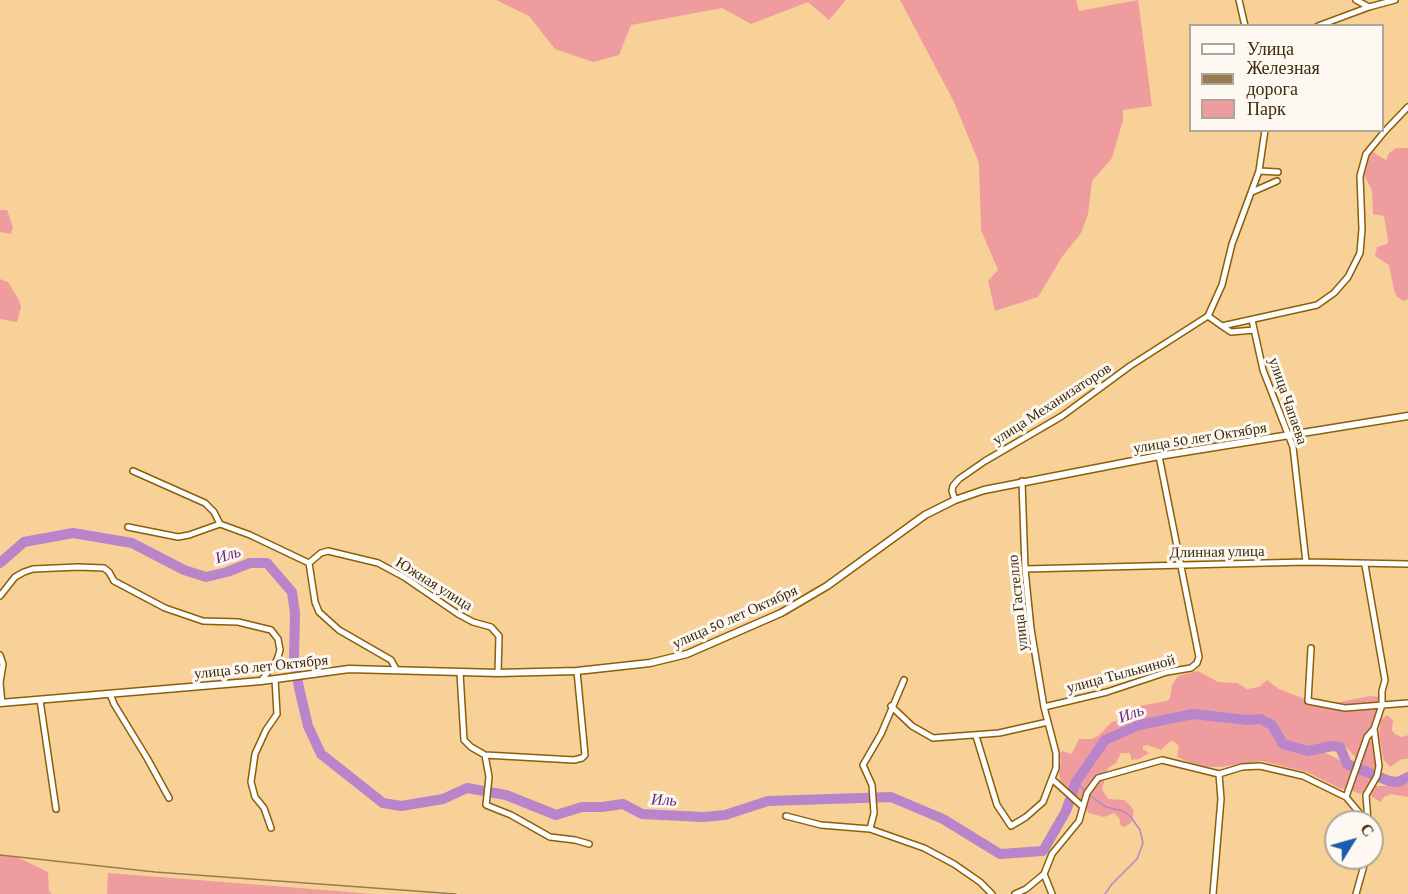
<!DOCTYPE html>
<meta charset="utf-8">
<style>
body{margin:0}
#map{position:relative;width:1408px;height:894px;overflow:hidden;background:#f8d198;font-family:"Crimson Pro",serif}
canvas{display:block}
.legend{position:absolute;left:1189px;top:24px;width:195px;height:108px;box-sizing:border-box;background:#fdf8f1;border:2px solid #b0a695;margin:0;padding:8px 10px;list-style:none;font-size:18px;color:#3d2a0b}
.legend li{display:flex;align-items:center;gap:12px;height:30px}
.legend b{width:30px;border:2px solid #b0a695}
.north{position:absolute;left:1324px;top:810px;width:60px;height:60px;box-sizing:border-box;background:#fdf8f1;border:2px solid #b0a695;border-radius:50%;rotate:53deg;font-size:16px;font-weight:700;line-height:24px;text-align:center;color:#3d2a0b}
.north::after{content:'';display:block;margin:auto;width:21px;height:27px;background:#1c5cad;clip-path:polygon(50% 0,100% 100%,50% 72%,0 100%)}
</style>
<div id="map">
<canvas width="1408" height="894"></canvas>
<ul class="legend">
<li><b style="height:8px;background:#fff"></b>Улица</li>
<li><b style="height:8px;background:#987b4f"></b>Железная дорога</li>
<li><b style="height:16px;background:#ef9c9f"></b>Парк</li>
</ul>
<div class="north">С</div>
</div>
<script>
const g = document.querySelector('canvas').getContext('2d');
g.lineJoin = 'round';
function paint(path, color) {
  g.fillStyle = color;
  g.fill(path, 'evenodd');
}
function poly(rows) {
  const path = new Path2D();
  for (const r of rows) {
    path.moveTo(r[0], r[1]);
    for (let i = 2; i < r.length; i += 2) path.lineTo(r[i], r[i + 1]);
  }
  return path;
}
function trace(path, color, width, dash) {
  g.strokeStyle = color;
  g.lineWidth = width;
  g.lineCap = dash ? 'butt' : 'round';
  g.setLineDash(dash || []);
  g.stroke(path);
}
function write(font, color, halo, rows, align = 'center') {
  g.font = font + ' "Crimson Pro",serif';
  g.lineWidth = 6;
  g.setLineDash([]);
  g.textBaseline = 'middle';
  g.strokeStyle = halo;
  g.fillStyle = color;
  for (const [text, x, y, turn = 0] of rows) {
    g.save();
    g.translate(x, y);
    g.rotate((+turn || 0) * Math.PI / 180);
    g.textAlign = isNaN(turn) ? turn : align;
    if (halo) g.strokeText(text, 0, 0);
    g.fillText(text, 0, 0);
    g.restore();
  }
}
paint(poly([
 [496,0,846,0,829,20,808,2,751,24,722,8,631,25,619,55,593,62,555,49,529,16],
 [900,0,1076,0,1079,11,1138,0,1152,106,1123,110,1123,120,1112,158,1092,181,1088,214,1081,233,1062,257,1038,297,995,311,988,281,998,270,981,230,979,163,954,102],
 [1396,148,1408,148,1408,299,1404,301,1397,297,1394,290,1389,265,1375,256,1377,247,1387,244,1388,240,1384,216,1373,214,1372,190,1363,173,1371,151,1386,160,1389,153],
 [0,210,7,210,13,227,11,234,0,232],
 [0,279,8,282,19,300,21,307,17,322,0,319],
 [1198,671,1218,682,1237,683,1247,689,1259,687,1267,680,1279,689,1302,698,1336,703,1370,696,1380,697,1374,726,1356,758,1346,747,1325,743,1321,751,1338,759,1352,771,1345,788,1341,789,1307,772,1262,761,1220,767,1201,767,1177,757,1179,746,1173,741,1169,742,1161,750,1147,745,1143,746,1143,749,1149,753,1139,759,1131,760,1131,756,1129,753,1121,753,1116,763,1108,768,1102,789,1108,799,1124,800,1130,805,1134,811,1131,823,1124,827,1121,826,1119,818,1114,813,1104,817,1089,813,1060,782,1059,770,1061,762,1060,754,1062,751,1072,754,1079,739,1091,739,1098,736,1112,722,1124,719,1139,706,1167,701,1170,698,1172,685,1178,676],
 [1387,715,1393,720,1392,730,1395,734,1402,737,1408,735,1408,759,1402,759,1390,767,1383,759,1379,733,1381,720],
 [1369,741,1372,742,1377,761,1367,791,1360,794,1351,790],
 [1408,779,1408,797,1391,794,1384,797,1380,802,1371,796,1370,793,1374,786,1396,786],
 [0,855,17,857,48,872,49,891,52,894,0,894],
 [108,873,338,891,372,894,107,894]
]), '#ef9c9f');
trace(poly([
 [1076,782,1085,791],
 [1088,794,1106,807,1123,811,1131,817,1140,830,1143,843,1137,859,1112,884,1105,894]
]), '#b885ca', 1.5);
trace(poly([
 [0,563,24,542,73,533,132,543,184,570,206,577,227,572,250,563,267,563,292,592,295,613,294,656,299,688,308,726,321,754,383,803,401,806,443,799,467,788,506,795,556,815,582,807,602,807,623,804,642,814,703,817,725,815,768,801,891,797,943,819,1000,854,1043,851,1066,811,1076,782,1105,740,1139,725,1193,714,1248,720,1260,719,1272,725,1283,744,1308,751,1332,746,1340,747,1347,764,1389,781,1398,782,1408,777]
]), '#b885ca', 10);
const minor = poly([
 [1239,0,1245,26],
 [1356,0,1369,7],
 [1318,26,1369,7,1395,0],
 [1259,171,1278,172],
 [1252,192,1277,181],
 [1208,316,1222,326,1317,305,1334,293,1348,277,1360,253,1362,229,1360,176,1366,154,1385,131,1408,107],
 [1252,320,1263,370,1293,447,1306,562],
 [1222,326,1231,332,1254,330],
 [133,471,205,503,214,512,220,524],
 [955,500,952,491,953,486,959,479,985,461,1062,416,1130,366,1208,316,1222,285,1232,244,1259,171,1265,130],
 [128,527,178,537,189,535,220,524,250,535,309,563],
 [309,563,321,553,328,551,378,563,404,577,458,614,473,622,491,627,499,636,498,673],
 [309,563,315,602,319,612,339,630,391,660,396,669],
 [1025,569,1306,562,1408,564],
 [0,596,15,577,24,572,33,569,78,567,104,568,109,572,114,581,165,608,203,621,238,622,271,630,278,639,280,650,277,660,261,681],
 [1311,648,1308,701,1345,708,1408,703],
 [0,655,3,664,0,683,2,703],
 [460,673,464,740,471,747,485,755,574,760,582,758,585,755,577,671],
 [110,694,114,704,147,758,169,798],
 [40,700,56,809],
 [891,706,912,726,933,738,999,733,1048,722],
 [1044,707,1107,692,1167,672,1191,668,1197,663,1199,657,1159,456],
 [976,736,997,805,1011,826,1026,817,1043,802,1056,768,1056,753,1044,707,1031,629,1025,569,1022,481],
 [485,755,489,777,486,805,511,815,550,837,575,840,589,844],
 [1053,780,1082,806],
 [1346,797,1367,737,1374,729,1382,705,1382,691,1385,680,1365,565],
 [786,816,821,825,870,829,924,848,954,864,980,882,992,894],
 [1368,822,1366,795,1377,776,1379,766,1374,729],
 [271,828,264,808,255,797,251,782,255,754,266,730,277,714,275,679],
 [870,829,874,813,872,785,863,765,881,734,904,680],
 [1044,874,1052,894],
 [1015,894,1026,889,1044,874,1052,854,1079,821,1087,793,1098,778,1162,760,1219,774,1242,767,1260,766,1303,776,1346,797,1367,822],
 [1213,894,1221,799,1219,774],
 [1356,894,1366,858]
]);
const tertiary = poly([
 [0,703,261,681,349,669,498,673,577,671,650,663,687,654,781,613,827,586,925,515,955,500,984,490,1159,456,1408,416]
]);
trace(minor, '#8b5f07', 8);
trace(tertiary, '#8b5f07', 9);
trace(minor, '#fff', 5);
trace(tertiary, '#fff', 6);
trace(poly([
 [0,855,155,872,456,894]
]), '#987b4f', 1.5);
write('15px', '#3d2a0b', '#fdf8f1', [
 ["улица Чапаева",1288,401,71],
 ["улица Механизаторов",1052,404,-33],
 ["улица 50 лет Октября",1200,438,-9],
 ["Длинная улица",1217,552,-1],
 ["Южная улица",434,584,32],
 ["улица Гастелло",1018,603,-96],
 ["улица 50 лет Октября",735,617,-24],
 ["улица 50 лет Октября",261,667,-6],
 ["улица Тылькиной",1121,674,-15]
]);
write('italic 16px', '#68297c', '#fdf8f1', [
 ["Иль",228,555,-17],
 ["Иль",1131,714,-19],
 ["Иль",664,800,3]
]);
</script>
